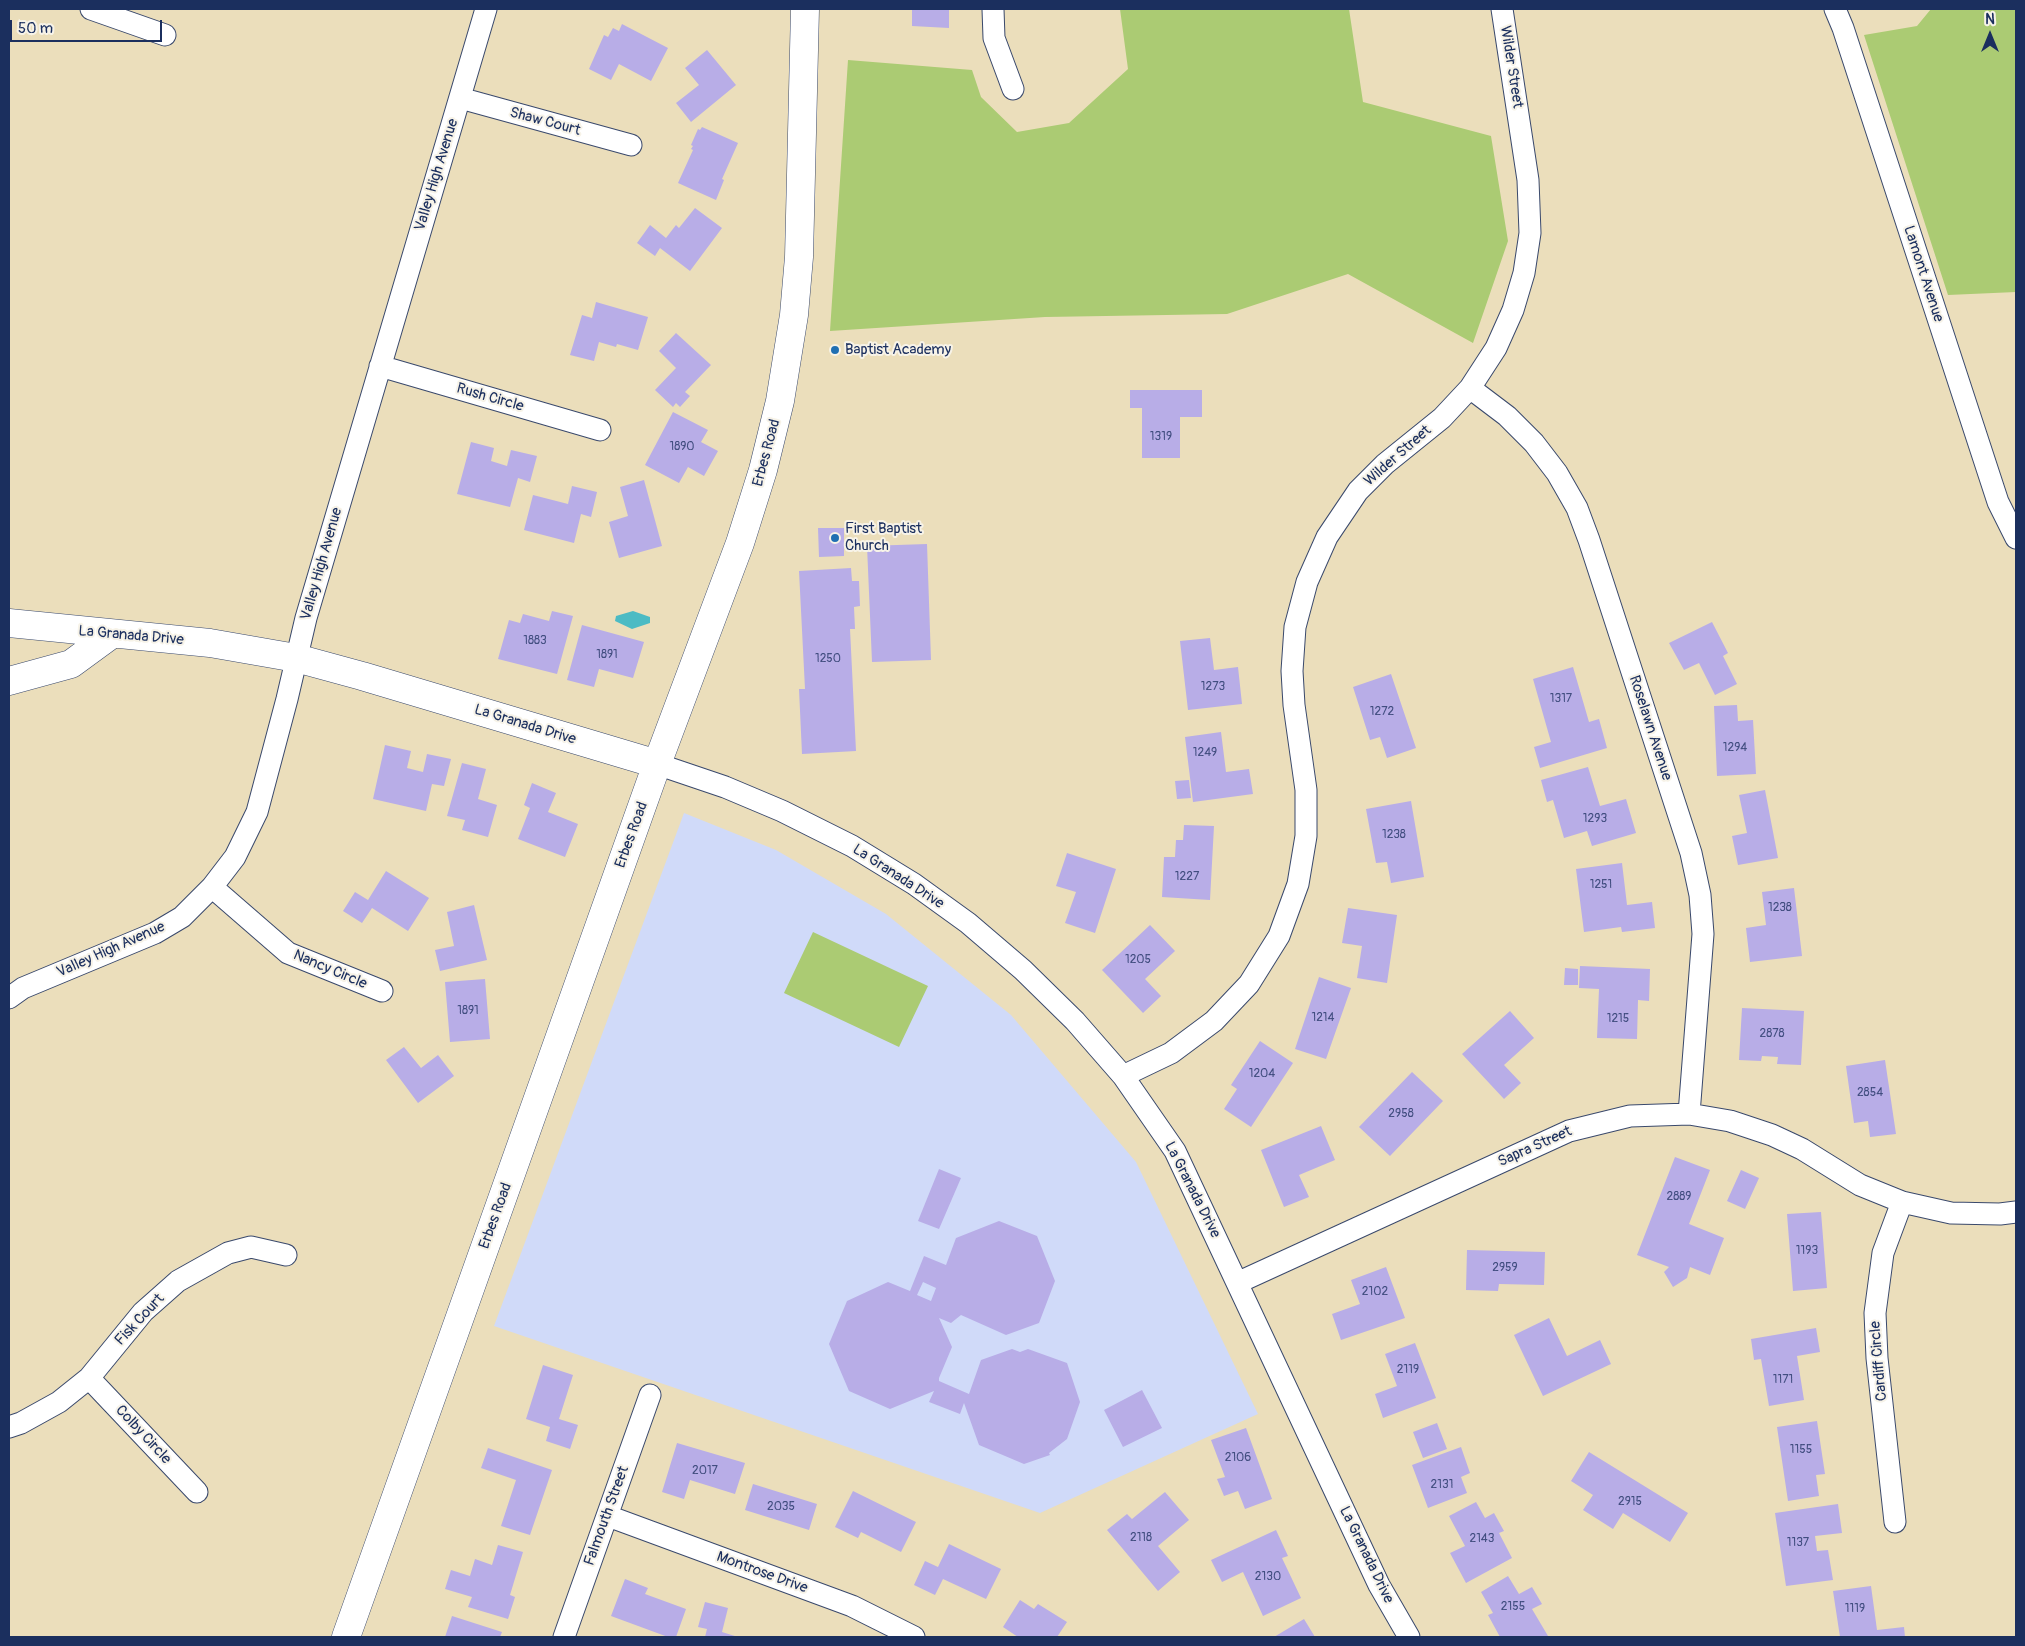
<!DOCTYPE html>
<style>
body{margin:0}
#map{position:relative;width:2025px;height:1646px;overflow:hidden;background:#ebdebb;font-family:Pangolin,sans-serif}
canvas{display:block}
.frame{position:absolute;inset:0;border:10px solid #1b2f5e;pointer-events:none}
.north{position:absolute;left:1965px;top:10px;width:50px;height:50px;-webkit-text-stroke:4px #f7f3e8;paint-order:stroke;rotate:0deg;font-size:14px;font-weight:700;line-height:20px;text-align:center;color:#1b2f5e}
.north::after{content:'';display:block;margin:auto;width:18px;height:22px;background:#1b2f5e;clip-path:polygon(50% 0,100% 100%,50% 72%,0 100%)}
.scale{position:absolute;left:10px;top:20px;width:152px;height:22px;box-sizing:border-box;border:2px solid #1b2f5e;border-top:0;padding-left:6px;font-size:15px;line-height:18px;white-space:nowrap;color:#1b2f5e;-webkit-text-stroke:4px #f7f3e8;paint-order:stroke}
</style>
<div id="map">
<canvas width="2025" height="1646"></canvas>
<div class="frame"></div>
<div class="north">N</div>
<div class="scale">50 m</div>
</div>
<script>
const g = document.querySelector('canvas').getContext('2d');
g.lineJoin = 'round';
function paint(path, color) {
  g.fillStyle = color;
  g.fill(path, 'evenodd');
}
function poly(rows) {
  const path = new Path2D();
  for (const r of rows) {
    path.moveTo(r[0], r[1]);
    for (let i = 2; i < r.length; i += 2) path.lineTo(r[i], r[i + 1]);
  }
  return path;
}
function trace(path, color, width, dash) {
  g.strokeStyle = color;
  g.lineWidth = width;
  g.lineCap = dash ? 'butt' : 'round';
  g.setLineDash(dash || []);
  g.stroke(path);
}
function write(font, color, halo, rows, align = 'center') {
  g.font = font + ' Pangolin,sans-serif';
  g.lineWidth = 4;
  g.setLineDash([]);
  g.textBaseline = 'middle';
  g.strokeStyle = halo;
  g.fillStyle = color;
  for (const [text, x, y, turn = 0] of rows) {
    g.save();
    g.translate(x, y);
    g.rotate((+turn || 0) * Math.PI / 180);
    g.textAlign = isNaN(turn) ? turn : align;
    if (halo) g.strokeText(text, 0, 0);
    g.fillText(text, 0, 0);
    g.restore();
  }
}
paint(poly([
 [684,813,776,850,886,914,1011,1015,1136,1162,1258,1414,1040,1513,494,1326]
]), '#d0daf9');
paint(poly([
 [1120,9,1349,9,1363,102,1491,136,1508,241,1473,343,1348,274,1227,314,1045,317,830,331,848,60,972,70,981,97,1017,132,1069,123,1128,69],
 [1931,9,2016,9,2016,292,1948,295,1864,35,1917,26],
 [813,932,928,986,899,1047,784,993]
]), '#abcb73');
paint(poly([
 [633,611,650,617,650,623,632,629,615,621,616,616]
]), '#4cbbc4');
paint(poly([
 [912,9,949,9,949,28,912,26],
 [622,24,668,48,651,81,619,64,611,80,589,69,604,35,608,37,613,28,619,31],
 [707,50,736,85,691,122,676,103,699,85,685,68],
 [702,127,738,143,722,179,724,180,716,200,678,183,693,150,691,149,693,146,691,145,698,129,700,130],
 [695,208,722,228,690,271,660,248,655,256,637,243,650,225,666,238,676,225,679,228],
 [596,302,648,317,638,350,617,344,616,347,599,342,594,361,570,355,582,315,592,318],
 [676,333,711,365,685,392,690,396,680,407,676,403,673,407,655,390,676,368,659,351],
 [1130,390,1202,390,1202,417,1180,417,1180,458,1142,458,1142,408,1130,408],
 [673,412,708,430,701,442,718,451,704,476,688,467,679,483,645,465],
 [471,442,494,448,491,461,507,466,511,450,537,456,530,482,518,478,510,507,457,494],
 [644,480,662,546,619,558,609,522,628,516,620,487],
 [572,486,597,492,591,517,581,514,574,543,524,530,533,495,568,504],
 [818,528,844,528,844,556,819,557],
 [927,544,931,660,872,662,867,546],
 [851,568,852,581,859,581,860,606,854,607,855,629,850,629,856,751,802,754,799,689,805,689,799,571],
 [552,611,573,616,557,674,498,659,509,620,520,623,523,614,549,621],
 [1712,622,1728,653,1723,656,1737,684,1715,695,1699,663,1684,670,1669,643],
 [582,625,644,642,633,678,599,669,594,687,567,680],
 [1210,638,1214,670,1238,667,1242,704,1188,710,1180,641],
 [1573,667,1589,722,1599,719,1607,748,1540,768,1534,747,1551,742,1533,679],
 [1391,674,1416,748,1387,758,1380,737,1370,740,1353,687],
 [1737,705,1738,721,1753,720,1756,774,1717,776,1714,706],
 [1221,732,1226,772,1249,769,1253,794,1193,802,1185,737],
 [385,745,411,751,407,768,423,772,427,754,451,759,444,786,432,784,426,811,373,799],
 [462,763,486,769,478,799,497,805,488,837,462,830,465,820,447,816],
 [1588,767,1600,806,1626,799,1636,833,1592,846,1587,831,1564,838,1553,800,1547,802,1541,780],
 [1189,780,1191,798,1177,799,1175,781],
 [532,783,556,793,548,812,578,824,565,857,518,839,530,808,524,805],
 [1765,790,1778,858,1738,865,1732,836,1747,833,1739,795],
 [1411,801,1424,877,1391,883,1387,862,1376,863,1366,809],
 [1184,825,1214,826,1210,900,1162,897,1164,857,1175,857,1176,840,1183,840],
 [1067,853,1116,869,1095,933,1065,923,1076,892,1056,886],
 [1622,863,1627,905,1652,902,1655,928,1622,932,1621,927,1584,932,1576,869],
 [386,871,429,898,408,931,372,908,362,923,343,911,355,892,368,900],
 [1794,888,1802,956,1750,962,1746,928,1766,925,1762,892],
 [474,905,487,960,440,971,435,950,454,946,447,912],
 [1348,908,1397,915,1387,983,1357,978,1362,946,1342,943],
 [1150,925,1175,951,1145,979,1161,996,1143,1013,1102,970],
 [1580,966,1650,969,1649,1001,1638,1000,1637,1039,1597,1038,1599,989,1579,988],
 [1565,968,1578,969,1578,985,1564,985],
 [1319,977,1351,988,1326,1059,1295,1049],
 [485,979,490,1039,450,1042,445,982],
 [1742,1008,1804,1011,1801,1065,1777,1064,1778,1057,1762,1056,1761,1061,1739,1060],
 [1510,1011,1534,1038,1504,1065,1521,1083,1504,1099,1462,1054],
 [1260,1041,1293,1063,1251,1127,1224,1109,1237,1089,1231,1085],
 [404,1047,421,1068,438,1055,454,1076,418,1103,386,1060],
 [1885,1060,1896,1134,1870,1137,1868,1121,1854,1123,1846,1066],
 [1412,1072,1443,1101,1390,1156,1359,1127],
 [1321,1126,1335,1160,1299,1175,1309,1197,1284,1207,1261,1150],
 [1675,1157,1710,1170,1689,1224,1724,1238,1710,1275,1690,1267,1687,1278,1673,1287,1664,1272,1669,1267,1637,1255],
 [939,1169,961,1178,939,1229,918,1221],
 [1741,1170,1759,1178,1745,1209,1727,1201],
 [1821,1212,1827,1288,1793,1291,1787,1214],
 [999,1221,1037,1236,1055,1281,1039,1323,1006,1335,961,1315,951,1323,939,1318,952,1347,939,1378,939,1381,969,1394,981,1360,1012,1349,1020,1352,1028,1349,1067,1363,1080,1402,1067,1439,1049,1453,1050,1455,1024,1464,979,1445,964,1403,960,1414,929,1402,934,1391,890,1409,849,1391,829,1344,847,1301,888,1282,910,1291,924,1256,946,1265,956,1238],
 [923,1282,936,1288,931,1301,917,1295],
 [1467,1250,1545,1252,1544,1285,1499,1284,1498,1291,1466,1290],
 [1386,1267,1405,1318,1341,1340,1332,1314,1360,1304,1351,1280],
 [1549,1318,1567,1356,1600,1340,1611,1364,1543,1396,1514,1335],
 [1816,1328,1820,1352,1797,1356,1804,1400,1769,1406,1761,1359,1754,1360,1751,1339],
 [1415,1343,1436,1398,1383,1418,1375,1394,1397,1386,1385,1354],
 [543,1365,573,1375,559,1419,578,1425,570,1449,546,1441,550,1427,526,1419],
 [1142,1390,1162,1428,1123,1447,1104,1410],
 [1817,1421,1825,1474,1816,1475,1819,1496,1788,1501,1777,1427],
 [1437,1423,1447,1449,1423,1458,1413,1432],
 [1246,1428,1272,1499,1245,1509,1238,1491,1224,1496,1217,1479,1225,1477,1211,1440],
 [677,1443,745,1463,735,1494,690,1480,684,1499,662,1492],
 [1461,1447,1470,1473,1461,1477,1467,1493,1428,1508,1412,1465],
 [488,1448,552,1470,530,1535,501,1526,516,1480,481,1468],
 [1589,1452,1688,1513,1670,1542,1623,1513,1613,1529,1583,1510,1593,1495,1571,1481],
 [753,1484,817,1504,809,1530,745,1510],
 [853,1491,916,1522,901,1552,861,1532,858,1538,835,1527],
 [1165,1492,1189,1520,1158,1546,1180,1572,1158,1591,1107,1530,1127,1514,1132,1519],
 [1476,1502,1485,1518,1494,1513,1504,1531,1499,1533,1512,1558,1466,1583,1450,1553,1465,1546,1449,1516],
 [1838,1504,1842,1533,1815,1536,1817,1551,1828,1550,1833,1580,1786,1586,1775,1513],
 [1276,1530,1288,1556,1282,1558,1301,1598,1263,1616,1243,1572,1222,1582,1211,1560],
 [949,1544,1001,1569,986,1599,943,1579,935,1595,914,1585,925,1561,938,1567],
 [498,1545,523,1552,510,1595,515,1597,508,1619,468,1607,472,1597,445,1589,451,1570,470,1576,475,1559,492,1565],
 [1508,1576,1519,1594,1532,1587,1542,1604,1532,1609,1548,1636,1500,1637,1488,1615,1493,1613,1481,1592],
 [625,1579,648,1588,645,1594,686,1609,676,1637,668,1637,611,1616],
 [1871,1586,1877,1630,1904,1627,1905,1637,1840,1637,1833,1591],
 [1020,1600,1034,1609,1038,1604,1067,1622,1057,1637,1018,1637,1003,1627],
 [705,1602,728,1608,722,1632,738,1637,705,1637,707,1629,698,1627],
 [452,1616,502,1632,500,1637,445,1637],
 [1304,1619,1315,1637,1274,1637]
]), '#b8ade7');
const minor = poly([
 [91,9,165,35],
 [993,9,994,38,1013,89],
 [1835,9,1843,28,1998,502,2016,538],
 [460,98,631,145],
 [380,366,600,430],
 [1470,388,1507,416,1534,443,1557,473,1577,508,1589,540,1691,853,1700,895,1703,934,1689,1114],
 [657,764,725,787,782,811,852,846,914,884,968,923,1023,970,1075,1021,1123,1076,1175,1151,1379,1585,1409,1637],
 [212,887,288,953,382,991],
 [9,998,23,988,155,933,182,917,212,887,235,857,257,812,287,699,306,618,486,9],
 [1123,1076,1171,1053,1214,1021,1249,984,1279,936,1298,884,1306,836,1306,790,1294,705,1292,671,1295,627,1307,582,1327,537,1358,491,1385,464,1442,418,1470,388,1496,348,1513,310,1524,273,1530,233,1528,180,1502,9],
 [1237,1283,1569,1131,1630,1116,1689,1114,1730,1121,1772,1135,1802,1149,1860,1185,1902,1202,1951,1213,2000,1214,2016,1212],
 [89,1378,197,1492],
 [9,1427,21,1423,59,1402,89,1378,143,1312,178,1281,228,1253,251,1247,286,1255],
 [608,1516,852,1606,914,1637],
 [1895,1522,1877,1358,1875,1313,1883,1253,1902,1202],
 [564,1637,650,1395]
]);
const major = poly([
 [9,623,210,643,296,658,362,676,657,764],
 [9,681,71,664,112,634],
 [346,1637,657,764,740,543,763,470,780,401,794,315,799,257,805,9]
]);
trace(minor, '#3a496c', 23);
trace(major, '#3a496c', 29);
trace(minor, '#fff', 21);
trace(major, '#fff', 28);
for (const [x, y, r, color] of [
 [835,350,5,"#1f6fb2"],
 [835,538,5,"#1f6fb2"]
]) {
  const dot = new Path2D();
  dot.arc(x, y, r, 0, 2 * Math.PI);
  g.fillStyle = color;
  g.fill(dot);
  trace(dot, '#f7f3e8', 2);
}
write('12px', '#424e80', null, [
 ["1319",1161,437],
 ["1890",682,447],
 ["1883",535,641],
 ["1891",607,655],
 ["1250",828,659],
 ["1273",1213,687],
 ["1317",1561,699],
 ["1272",1382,712],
 ["1294",1735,748],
 ["1249",1205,753],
 ["1293",1595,819],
 ["1238",1394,835],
 ["1227",1187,877],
 ["1251",1601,885],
 ["1238",1780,908],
 ["1205",1138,960],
 ["1891",468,1011],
 ["1214",1323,1018],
 ["1215",1618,1019],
 ["2878",1772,1034],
 ["1204",1262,1074],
 ["2854",1870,1093],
 ["2958",1401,1114],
 ["2889",1679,1197],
 ["1193",1807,1251],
 ["2959",1505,1268],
 ["2102",1375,1292],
 ["2119",1408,1370],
 ["1171",1783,1380],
 ["1155",1801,1450],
 ["2106",1238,1458],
 ["2017",705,1471],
 ["2131",1442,1485],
 ["2915",1630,1502],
 ["2035",781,1507],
 ["2118",1141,1538],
 ["2143",1482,1539],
 ["1137",1798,1543],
 ["2130",1268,1577],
 ["2155",1513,1607],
 ["1119",1855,1609]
]);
write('15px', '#1b2f5e', '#f7f3e8', [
 ["Wilder Street",1511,67,81],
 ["Shaw Court",545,122,15],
 ["Valley High Avenue",437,175,-73],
 ["Lamont Avenue",1923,274,72],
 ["Rush Circle",490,398,16],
 ["Erbes Road",767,453,-75],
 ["Wilder Street",1398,456,-41],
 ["Valley High Avenue",322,564,-74],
 ["La Granada Drive",131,636,5],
 ["La Granada Drive",525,725,17],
 ["Roselawn Avenue",1650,728,72],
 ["Erbes Road",632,835,-70],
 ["La Granada Drive",898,877,33],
 ["Valley High Avenue",111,950,-24],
 ["Nancy Circle",330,970,23],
 ["Sapra Street",1535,1147,-24],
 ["La Granada Drive",1192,1190,63],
 ["Erbes Road",496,1216,-70],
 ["Fisk Court",140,1320,-47],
 ["Cardiff Circle",1879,1361,-95],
 ["Colby Circle",143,1435,47],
 ["Falmouth Street",607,1516,-70],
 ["La Granada Drive",1366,1555,64],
 ["Montrose Drive",762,1573,20]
]);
write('15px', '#1b2f5e', '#f7f3e8', [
 ["Baptist Academy",845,350],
 ["First Baptist",845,529],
 ["Church",845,546]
], 'left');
</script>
